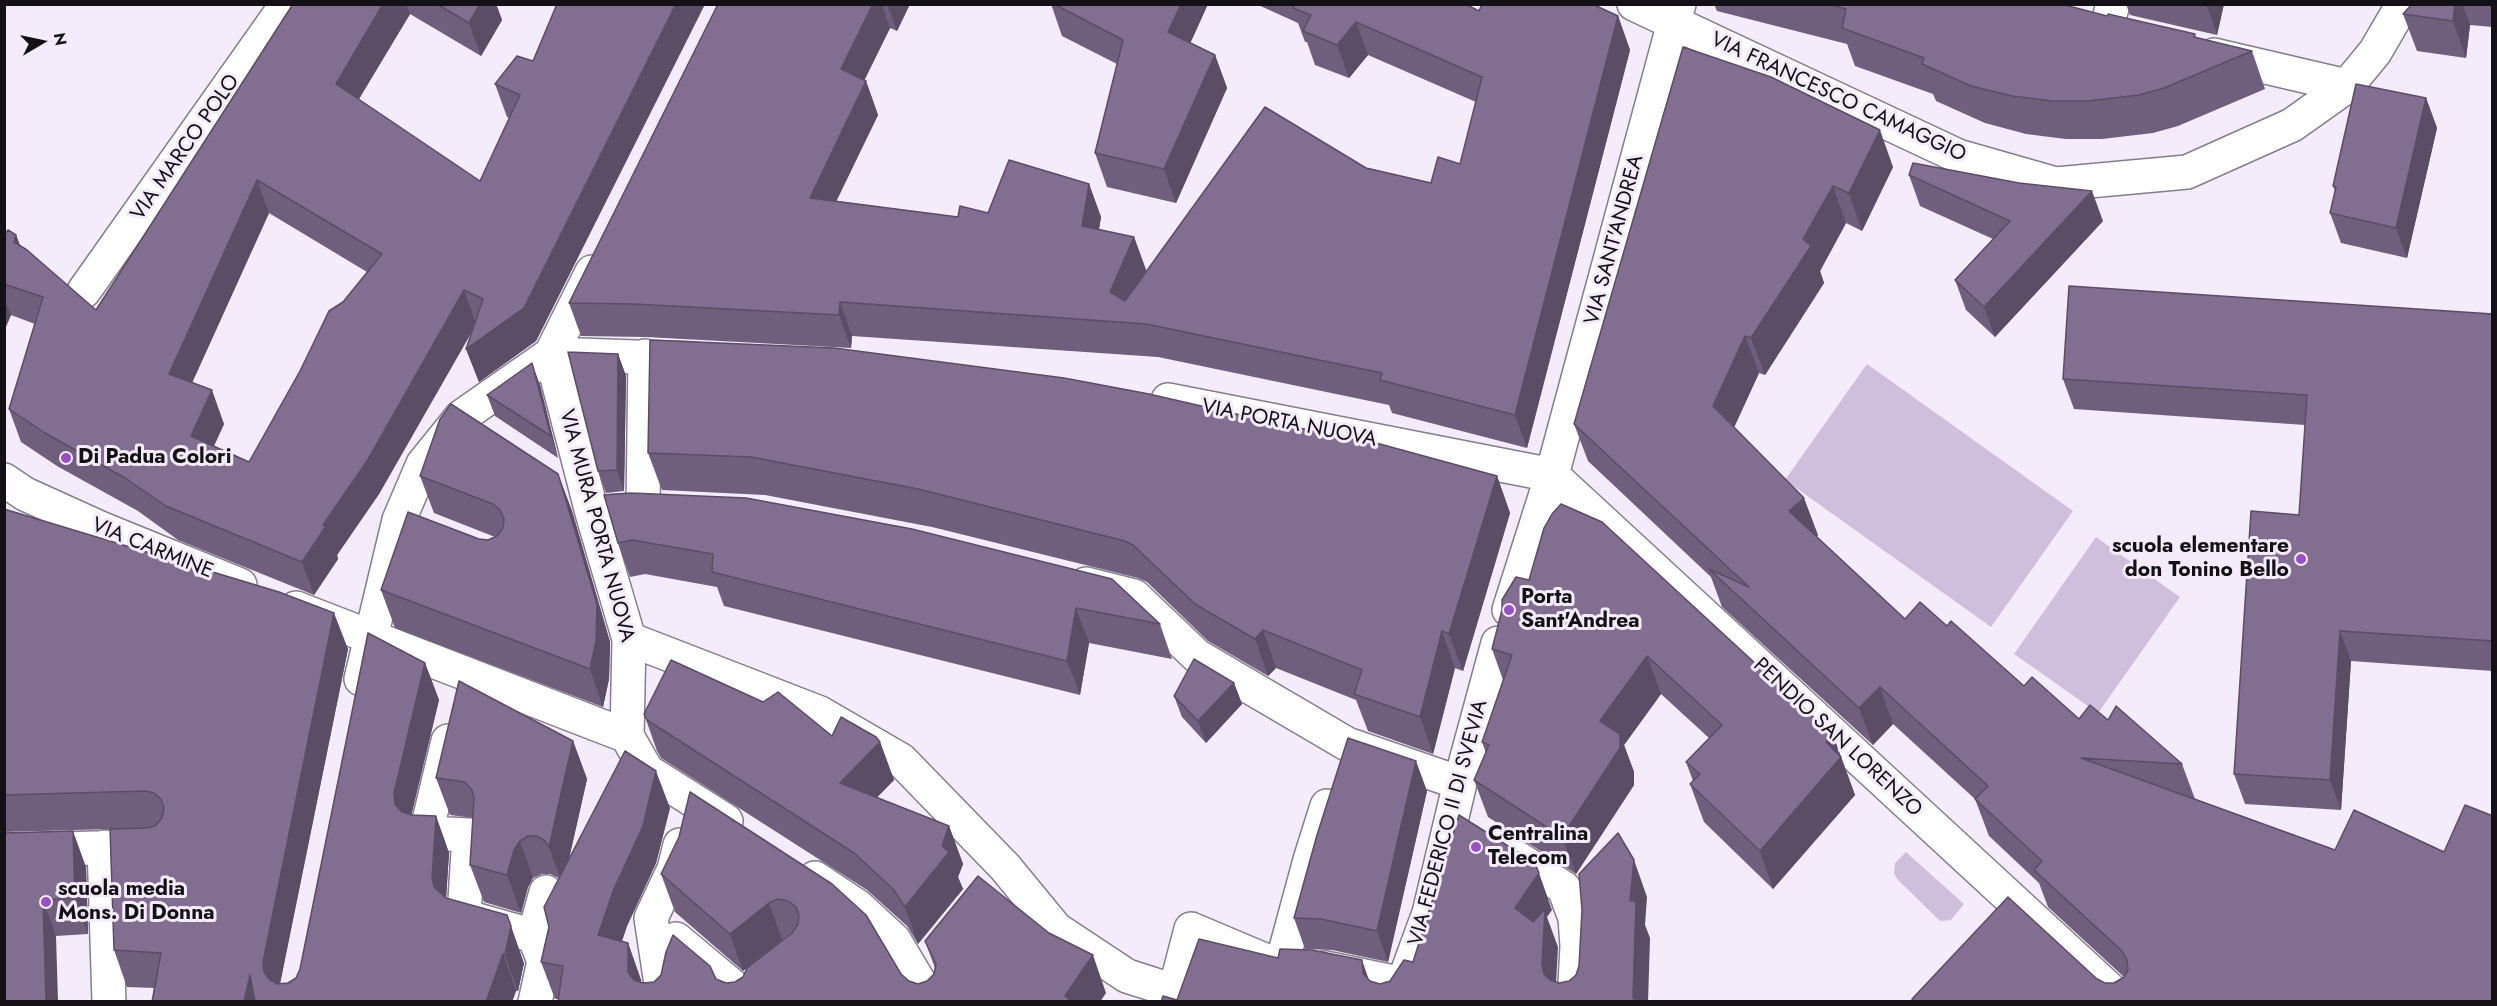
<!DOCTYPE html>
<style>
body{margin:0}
#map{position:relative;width:2497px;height:1006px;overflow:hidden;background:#f4ebfb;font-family:Jost,sans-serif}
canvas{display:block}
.frame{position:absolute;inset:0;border:6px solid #141116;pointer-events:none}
.north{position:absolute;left:12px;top:12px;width:60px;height:60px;-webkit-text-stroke:4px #f4ebfb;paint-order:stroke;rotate:81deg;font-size:16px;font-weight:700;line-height:24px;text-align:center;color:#141116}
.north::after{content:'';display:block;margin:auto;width:21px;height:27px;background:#141116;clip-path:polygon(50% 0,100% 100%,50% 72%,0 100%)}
</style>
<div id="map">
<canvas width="2497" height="1006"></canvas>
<div class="frame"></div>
<div class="north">N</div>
</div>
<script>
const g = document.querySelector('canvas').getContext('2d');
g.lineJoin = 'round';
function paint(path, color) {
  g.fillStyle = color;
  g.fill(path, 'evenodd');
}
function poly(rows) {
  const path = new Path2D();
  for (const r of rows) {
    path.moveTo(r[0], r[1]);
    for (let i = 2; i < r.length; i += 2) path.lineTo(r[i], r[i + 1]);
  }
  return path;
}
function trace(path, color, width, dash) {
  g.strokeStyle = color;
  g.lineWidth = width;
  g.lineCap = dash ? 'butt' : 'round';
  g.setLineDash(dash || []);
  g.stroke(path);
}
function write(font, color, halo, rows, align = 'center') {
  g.font = font + ' Jost,sans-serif';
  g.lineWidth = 6;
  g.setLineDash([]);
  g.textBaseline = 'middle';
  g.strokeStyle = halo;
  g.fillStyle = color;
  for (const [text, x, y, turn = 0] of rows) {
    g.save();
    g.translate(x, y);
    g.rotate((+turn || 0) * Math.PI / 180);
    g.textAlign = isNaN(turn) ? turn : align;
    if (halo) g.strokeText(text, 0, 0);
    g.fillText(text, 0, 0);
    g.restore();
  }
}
paint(poly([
 [1867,364,2073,511,1991,627,1785,480],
 [2096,537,2180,597,2098,713,2014,654],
 [1906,852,1964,904,1951,920,1940,921,1897,879,1894,873,1895,863]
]), '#d0bedd');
const minor = poly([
 [1634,4,1958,156,2056,184,2187,172,2292,125,2347,86,2375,52,2403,4],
 [2106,30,2113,4],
 [2214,55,2347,86],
 [84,291,287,4],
 [551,354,592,513,629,639,627,736],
 [551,354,592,272],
 [1168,400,1552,475],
 [1552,475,2123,1002],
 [4,480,25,494,100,528,240,585],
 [643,508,645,356],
 [592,513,652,509],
 [1086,584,1134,596,1197,656,1347,744,1460,783],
 [296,608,627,736,647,771,726,821],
 [1509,610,1552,475,1679,4],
 [629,639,820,713,901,760,1005,867,1056,929,1127,976,1174,991],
 [361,679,399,520,423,464,461,417,551,354,693,359],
 [448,741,426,833,469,835,464,916,534,936],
 [1499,846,1564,888,1575,918,1577,946,1574,1002],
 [104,847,109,1002],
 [4,851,154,846],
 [815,878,857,906,894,940,931,1002],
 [676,939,743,995],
 [1325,968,1403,984],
 [535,1002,544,961,534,936,546,892],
 [659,1002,661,984,651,918,674,869,680,845],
 [1172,1002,1191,929,1281,967,1310,860,1327,806],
 [1393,1002,1403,984,1429,913,1460,783,1498,643]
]);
trace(minor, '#867e8c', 36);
trace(minor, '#fff', 33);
paint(poly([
 [293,4,496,4,502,20,481,56,410,14,359,99,480,181,509,118,507,117,495,84,533,61,557,4,705,4,536,341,479,382,466,349,473,330,379,494,337,555,338,559,314,595,178,540,138,511,57,466,21,442,9,409,35,324,11,315,4,331,4,235,16,235,20,246,96,310],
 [269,213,367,272,249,462,214,446,224,424,192,383],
 [718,4,910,4,897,31,890,28,864,81,866,81,878,115,836,201,958,217,988,213,1089,184,1101,217,1099,229,1134,237,1146,270,1145,274,1366,168,1431,183,1460,164,1476,102,1368,55,1349,78,1315,65,1307,42,1305,42,1298,23,1256,4,1465,4,1479,11,1618,16,1630,50,1527,448,1392,413,1389,405,1158,357,852,336,851,348,646,337,581,336,569,303],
 [1051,4,1208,4,1190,43,1215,55,1227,88,1176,203,1107,187,1095,153,1117,64,1062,36],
 [1714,4,2061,4,2107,16,2195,34,2196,38,2252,51,2265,89,2178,126,2153,133,2102,139,2066,139,2026,134,1985,123,1936,101,1933,94,1855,66,1847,44,1717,11],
 [2126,4,2224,4,2217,35,2130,15],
 [2412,4,2493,4,2493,27,2470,25,2466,58,2417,51,2403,14],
 [1683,47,1893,167,1862,231,1846,223,1820,271,1824,283,1765,375,1759,373,1734,427,1818,535,1816,537,1905,619,1947,626,2024,686,2079,719,2108,720,2182,764,2195,799,2335,850,2444,852,2493,1002,1913,1002,1912,999,2097,979,2105,983,2114,983,2124,977,2048,907,2039,883,1989,836,1975,799,1893,724,1873,745,1722,607,1711,577,1588,461,1574,424],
 [2426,98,2437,128,2407,258,2341,243,2330,213,2335,191,2333,186],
 [1909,175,2103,221,1995,337,1966,310,1955,280,1993,239,1920,206],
 [2493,314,2493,671,2351,661,2341,810,2245,804,2234,774,2299,515,2305,425,2074,409,2063,379],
 [618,354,626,376,624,491,606,493,598,471],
 [540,385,558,458,495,416,487,395],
 [648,453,1497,476,1510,513,1463,671,1455,668,1433,754,1368,731,1356,700,1276,668,1268,676,1208,641,1147,582,1138,578,932,527,765,495,662,490],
 [558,474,572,511,610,642,609,679,603,707,395,628,381,590,479,539,488,540,495,537,434,513,420,476],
 [604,495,1160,624,1172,659,1089,643,1080,695,724,606,717,587,645,574,630,577,618,543],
 [4,509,348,649,280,984,288,983,296,978,300,969,425,663,439,700,411,815,436,816,449,853,446,898,524,963,518,991,516,991,512,1002,152,1002,154,988,127,987,114,950,146,828,149,828,4,832],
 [1516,577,1833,735,1855,795,1773,889,1704,822,1690,784,1693,781,1686,762,1709,738,1661,694,1624,745,1634,772,1634,785,1576,874,1488,817,1474,780,1486,753,1482,742,1503,680,1492,649],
 [1234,683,1242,704,1206,743,1182,717,1174,696],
 [644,714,880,742,894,780,876,798,949,826,963,864,958,877,963,889,918,944,907,926,867,890,661,758,657,751],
 [573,741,587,779,569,859,670,808,656,863,627,926,622,941,628,943,641,980,641,983,716,979,726,983,735,982,743,977,747,968,743,971,675,912,661,874,679,837,690,792,909,981,918,984,927,981,934,974,935,968,925,941,1106,993,555,999,541,962,559,878,550,874,542,874,533,878,528,887,521,913,484,902,470,865,473,818,450,815,436,778],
 [1427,791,1388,962,1332,950,1305,949,1294,918],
 [4,833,86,867,88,934,56,936]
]), '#705f7c');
paint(poly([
 [383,4,406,4,410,14,348,117,336,84],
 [480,4,496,4,502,20,481,56,469,23],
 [676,4,705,4,536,341,479,382,466,349],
 [873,4,882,4,890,28,853,103,841,69],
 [887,4,910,4,897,31],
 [1181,4,1208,4,1180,66,1168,32],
 [2206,4,2224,4,2217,35],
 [2455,4,2463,4,2470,25,2466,58,2453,21],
 [1618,16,1630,50,1527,448,1515,415],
 [1356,22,1368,55,1349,78,1337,45],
 [1215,55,1227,88,1176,203,1164,169],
 [866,81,878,115,822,231,810,198],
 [2426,98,2437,128,2407,258,2396,228],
 [1880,130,1893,167,1862,231,1849,193],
 [257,180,269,213,181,407,169,374],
 [1089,184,1101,217,1094,259,1082,226],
 [1833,186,1846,223,1820,271,1824,283,1765,375,1751,338,1803,239],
 [2092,191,2103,221,1995,337,1984,307],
 [16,235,29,268,14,242],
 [1134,237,1146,270,1123,322,1110,292],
 [464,290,476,324,379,494,337,555,338,559,314,595,302,562,323,525],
 [4,299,11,315,4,331],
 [840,302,852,336,851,348,839,315],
 [1745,336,1759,373,1727,443,1713,406],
 [618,354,626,376,624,491,617,470],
 [532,363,540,385,558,458,551,436],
 [212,390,224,424,203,469,191,436],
 [558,474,572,511,610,642,609,679,603,707,590,669],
 [1497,476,1510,513,1463,671,1449,634],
 [1804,498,1818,535,1802,548,1789,511],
 [1076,608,1089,643,1080,695,1067,661],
 [334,613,348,649,277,998,264,972,263,962],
 [1263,630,1276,668,1268,676,1255,639],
 [1442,631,1455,668,1433,754,1420,717],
 [2340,631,2351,661,2341,810,2330,780],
 [1647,656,1661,694,1624,745,1634,772,1634,785,1576,874,1562,837,1600,721],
 [425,663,439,700,408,829,395,804,394,793],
 [1234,683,1242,704,1206,743,1198,721],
 [1880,687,1893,724,1873,745,1859,708],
 [1833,735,1855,795,1773,889,1760,851,1826,742],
 [573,741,587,779,563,885,549,847],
 [880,742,894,780,854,821,840,783],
 [1416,761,1427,791,1388,962,1377,931],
 [656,771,670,808,656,863,627,926,611,973,598,935],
 [436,816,449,853,445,915,434,887,432,878],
 [949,826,963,864,958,877,963,889,918,944,905,907,942,846],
 [73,831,86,867,88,934,75,898],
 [520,841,533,878,528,887,521,913,507,875,514,850],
 [1634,860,1647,897,1645,925,1650,938,1648,1002,1634,1002,1633,998,1630,901],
 [1539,873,1552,910,1547,917,1558,947,1555,1002,1529,945,1515,908],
 [43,900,56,936,58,1002,46,1002],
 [769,903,782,940,743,971,730,934],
 [511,926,524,963,518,991,505,955],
 [628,943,641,980,642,1002,628,972],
 [503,954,516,991,512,1002,486,1002],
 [1093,955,1106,993,1100,1002,1067,1002,1065,996],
 [1362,960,1375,997,1363,974],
 [250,975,260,1002,244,1002]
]), '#5b4d65');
const building = poly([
 [293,4,383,4,336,84,480,181,520,95,495,84,517,56,533,61,557,4,676,4,524,308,466,349,483,299,464,290,367,461,323,525,326,526,302,562,166,506,125,478,45,433,9,409,43,297,4,284,4,235,8,230,16,235,14,242,27,250,96,310,293,4],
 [257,180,382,254,343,302,329,311,300,371,249,462,191,436,212,390,169,374,257,180],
 [437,4,480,4,469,23,437,4],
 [718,4,873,4,841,69,866,81,810,198,958,217,960,206,988,213,1009,160,1089,184,1082,226,1134,237,1110,292,1125,301,1265,107,1366,168,1431,183,1438,157,1460,164,1482,77,1356,22,1337,45,1303,31,1311,15,1293,8,1295,4,1465,4,1479,11,1482,4,1592,4,1618,16,1515,415,1380,380,1382,373,1146,324,840,302,839,315,634,304,569,303,718,4],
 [1054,4,1181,4,1168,32,1215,55,1164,169,1095,153,1123,40,1054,4],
 [1827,4,2061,4,2107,16,2108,14,2195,34,2194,37,2252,51,2164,88,2139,95,2088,101,2052,101,2012,96,1971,86,1922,64,1924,58,1842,28,1846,9,1827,4],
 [2412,4,2455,4,2453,21,2403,14,2412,4],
 [1683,47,1771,77,1880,130,1849,193,1833,186,1803,239,1811,246,1751,338,1745,336,1713,406,1804,498,1789,511,1905,619,1920,602,1947,626,1951,621,2024,686,2032,677,2079,719,2090,705,2108,720,2116,706,2182,764,2081,758,2335,850,2354,810,2444,852,2465,805,2493,816,2493,1002,1914,1002,1912,999,2008,897,2097,979,2105,983,2114,983,2124,977,2128,970,2127,960,2122,951,2034,870,2042,861,1975,799,1988,786,1880,687,1859,708,1709,569,1749,587,1574,424,1683,47],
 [2356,84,2426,98,2396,228,2330,213,2336,187,2333,186,2356,84],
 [1913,163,2019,183,2092,191,1984,307,1955,280,2010,221,1909,175,1913,163],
 [2069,286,2493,314,2493,641,2340,631,2330,780,2234,774,2251,511,2299,515,2307,395,2063,379,2069,286],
 [650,340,834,348,1064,378,1149,394,1284,425,1380,444,1497,476,1449,634,1442,631,1420,717,1354,694,1362,670,1263,630,1255,639,1195,604,1133,545,1125,541,918,489,751,457,648,453,650,340],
 [568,352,618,354,617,470,598,471,568,352],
 [532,363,551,436,487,395,532,363],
 [451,404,558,474,597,604,596,641,590,669,381,590,408,512,479,539,488,540,497,536,503,528,504,519,500,510,493,504,420,476,440,419,451,404],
 [631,493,746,498,912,529,1112,579,1160,624,1076,608,1067,661,712,572,713,554,632,540,618,543,604,495,631,493],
 [1561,504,1602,522,1833,735,1826,742,1841,757,1760,851,1690,784,1700,774,1686,762,1722,725,1647,656,1600,721,1620,734,1620,748,1562,837,1474,780,1489,745,1482,742,1512,655,1492,649,1502,610,1502,600,1516,577,1529,580,1544,528,1552,514,1561,504],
 [4,509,279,592,334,613,263,962,264,972,269,979,277,984,288,983,296,978,300,969,368,633,425,663,394,793,395,804,402,812,412,815,436,816,432,878,434,887,446,898,507,915,511,926,505,955,503,954,486,1002,255,1002,250,975,244,1002,152,1002,161,953,114,950,110,829,146,828,155,826,162,818,164,808,161,799,154,793,145,791,4,795,4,509],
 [1194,659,1234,683,1198,721,1174,696,1194,659],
 [671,660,763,702,778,692,832,736,841,717,876,737,880,742,840,783,949,826,942,846,949,852,905,907,893,889,854,853,647,720,644,714,671,660],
 [459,681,573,741,549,847,545,841,537,836,528,836,520,841,514,850,507,875,470,865,474,799,472,790,465,782,436,778,459,681],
 [1348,738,1416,761,1377,931,1321,919,1294,918,1317,835,1348,738],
 [625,751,656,771,643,826,614,889,598,935,628,943,628,972,634,980,643,983,654,982,661,975,666,952,673,935,710,966,716,979,726,983,735,982,743,977,747,968,792,933,798,924,799,916,796,907,788,901,778,899,769,903,730,934,661,874,679,837,690,792,832,884,866,915,901,974,909,981,918,984,927,981,934,974,936,964,925,941,978,876,1049,933,1093,955,1065,996,1072,1002,558,1002,563,966,541,962,549,927,544,907,625,751],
 [1459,815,1535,863,1539,873,1515,908,1533,922,1545,909,1542,964,1544,974,1550,980,1559,983,1569,981,1576,975,1579,966,1582,910,1579,874,1618,833,1634,860,1630,901,1636,901,1633,998,1638,1002,1161,1002,1163,996,1177,1000,1199,939,1278,958,1280,949,1312,950,1362,960,1363,974,1370,981,1380,984,1390,981,1404,960,1413,962,1459,815],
 [73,831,75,898,43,900,46,1002,4,1002,4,833,73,831]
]);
paint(building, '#826e90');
trace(building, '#5b4d65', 1.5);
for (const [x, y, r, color] of [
 [66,458,6,"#9850c4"],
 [2301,559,6,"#9850c4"],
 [1509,610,6,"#9850c4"],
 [1476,847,6,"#9850c4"],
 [46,902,6,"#9850c4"]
]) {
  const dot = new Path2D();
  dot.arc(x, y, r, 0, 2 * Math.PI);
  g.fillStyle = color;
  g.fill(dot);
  trace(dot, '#f4ebfb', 2);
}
write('21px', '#141116', '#f4ebfb', [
 ["VIA FRANCESCO CAMAGGIO",1838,98,25],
 ["VIA MARCO POLO",186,148,-55],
 ["VIA SANT'ANDREA",1615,240,-75],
 ["VIA PORTA NUOVA",1289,424,11],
 ["VIA MURA PORTA NUOVA",596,526,75],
 ["VIA CARMINE",152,549,22],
 ["PENDIO SAN LORENZO",1837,738,43],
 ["VIA FEDERICO II DI SVEVIA",1449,823,-75]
]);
write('bold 21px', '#141116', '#f4ebfb', [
 ["Di Padua Colori",78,458],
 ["scuola elementare",2289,547,"right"],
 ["don Tonino Bello",2289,571,"right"],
 ["Porta",1521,598],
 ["Sant'Andrea",1521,622],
 ["Centralina",1488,835],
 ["Telecom",1488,859],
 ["scuola media",58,890],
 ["Mons. Di Donna",58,914]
], 'left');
</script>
